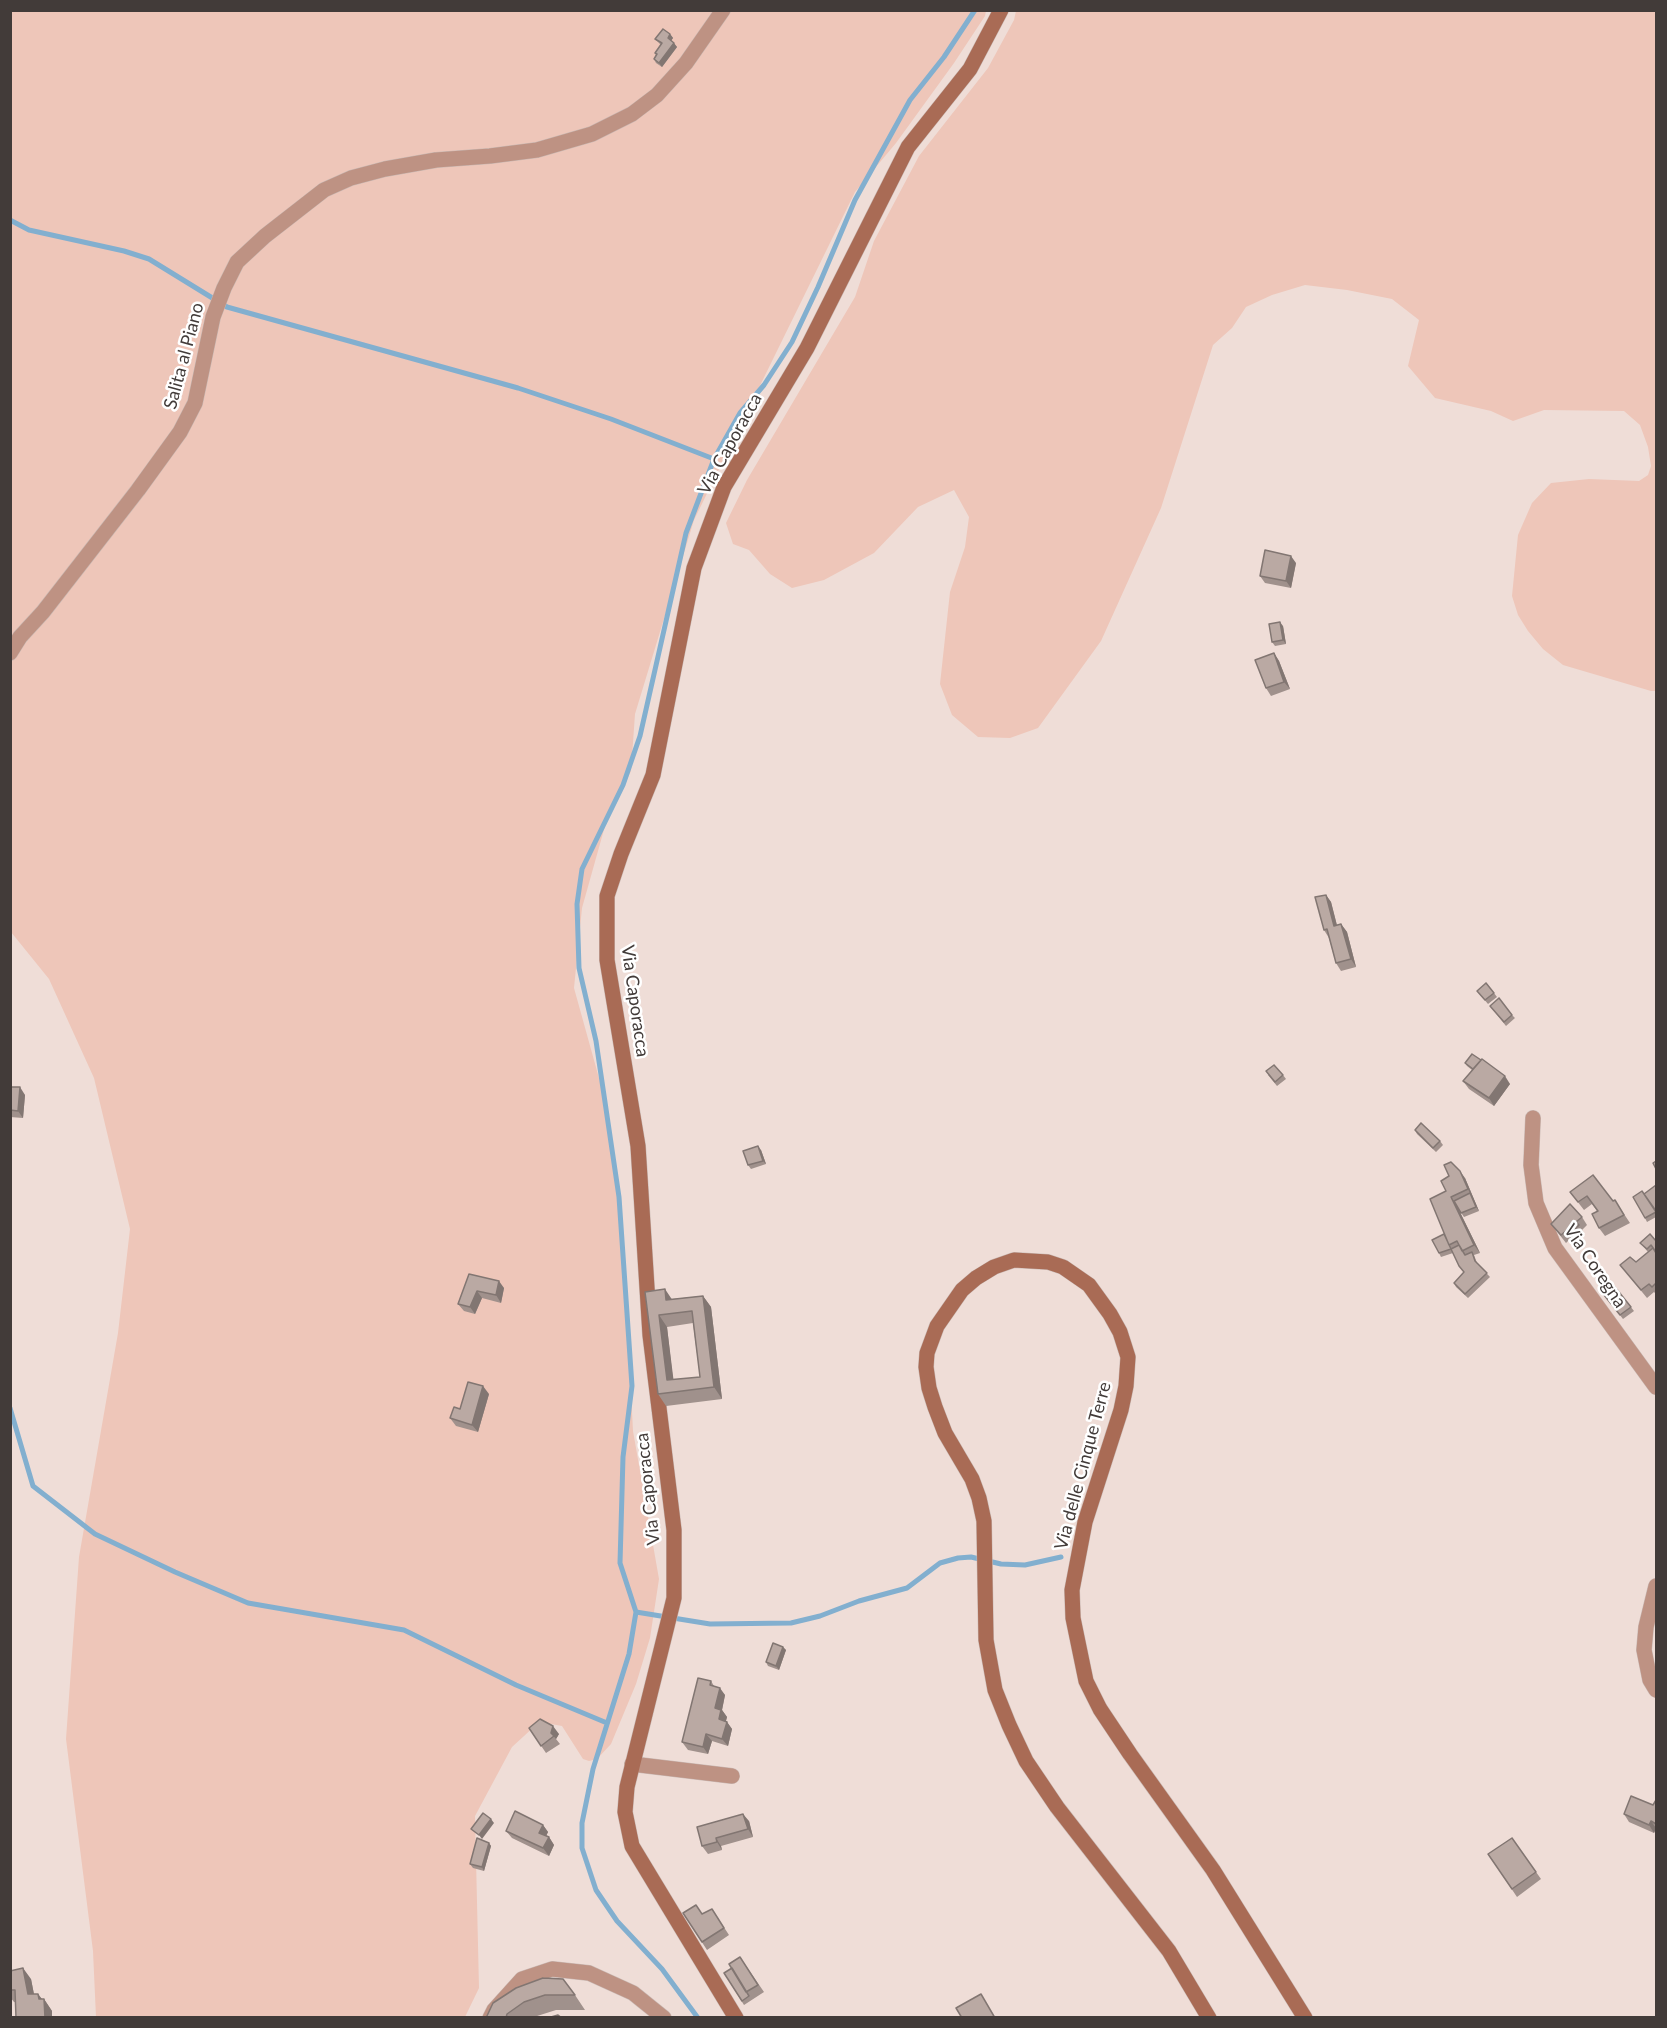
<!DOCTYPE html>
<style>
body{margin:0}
#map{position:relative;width:1667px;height:2028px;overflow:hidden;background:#efddd7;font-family:Lato,sans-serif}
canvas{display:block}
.frame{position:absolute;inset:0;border:12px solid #423b39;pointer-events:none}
</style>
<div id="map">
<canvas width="1667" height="2028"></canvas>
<div class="frame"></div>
</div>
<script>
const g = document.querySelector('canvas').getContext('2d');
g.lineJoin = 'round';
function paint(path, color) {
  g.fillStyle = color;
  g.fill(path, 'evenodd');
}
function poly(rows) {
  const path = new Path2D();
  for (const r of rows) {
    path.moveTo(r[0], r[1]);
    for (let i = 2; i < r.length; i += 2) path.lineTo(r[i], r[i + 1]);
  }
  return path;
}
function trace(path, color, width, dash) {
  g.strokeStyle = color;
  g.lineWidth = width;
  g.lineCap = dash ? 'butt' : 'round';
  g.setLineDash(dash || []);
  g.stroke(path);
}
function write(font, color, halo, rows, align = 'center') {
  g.font = font + ' Lato,sans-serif';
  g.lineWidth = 5;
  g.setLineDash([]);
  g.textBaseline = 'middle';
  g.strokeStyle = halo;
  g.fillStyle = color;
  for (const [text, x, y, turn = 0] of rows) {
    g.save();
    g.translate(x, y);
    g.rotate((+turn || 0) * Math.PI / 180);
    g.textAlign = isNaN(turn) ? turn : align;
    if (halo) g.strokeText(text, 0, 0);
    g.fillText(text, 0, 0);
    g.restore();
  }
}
paint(poly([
 [10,11,986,11,985,16,954,63,896,143,855,192,694,520,635,714,631,771,605,826,582,908,574,988,602,1089,622,1217,633,1431,659,1579,650,1638,636,1684,611,1744,597,1759,589,1761,583,1759,562,1726,551,1724,536,1725,512,1747,475,1816,479,1988,465,2017,96,2017,93,1951,66,1739,79,1557,118,1333,130,1229,94,1078,49,979,11,932],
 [1016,11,1656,11,1656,691,1651,691,1563,665,1543,649,1528,631,1518,615,1512,596,1518,535,1532,503,1551,483,1589,479,1639,481,1648,475,1651,466,1648,447,1640,425,1624,411,1544,410,1513,421,1491,411,1435,398,1408,366,1419,320,1392,299,1347,290,1305,285,1272,295,1246,307,1232,328,1213,345,1161,508,1101,641,1038,728,1010,738,978,737,952,715,940,684,950,592,965,547,969,517,954,490,918,507,874,553,824,580,792,588,770,574,749,550,733,544,726,523,747,480,855,297,874,241,919,156,988,68,1014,20]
]), '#eec6b9');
trace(poly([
 [10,220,29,230,124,251,149,259,227,307,518,388,611,419,714,459],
 [10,1408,33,1486,95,1534,175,1572,248,1603,404,1630,516,1685,607,1723],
 [636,1612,710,1624,791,1623,820,1616,859,1601,907,1588,940,1563,958,1558,971,1557,1001,1564,1025,1565,1061,1557],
 [698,2018,662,1969,617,1921,596,1890,582,1848,582,1823,593,1769,629,1654,636,1612,620,1563,623,1457,632,1386,619,1197,596,1041,579,968,577,904,582,869,623,785,640,736,686,533,714,459,740,413,764,385,792,342,818,287,855,200,910,100,944,57,975,10]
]), '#82afcf', 5);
const street = poly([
 [10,653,20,637,43,612,138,490,180,432,195,403,213,317,224,288,237,262,265,236,324,190,351,178,385,169,436,160,490,156,537,150,592,134,632,114,657,95,686,63,723,10],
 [1533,1118,1531,1165,1536,1203,1555,1248,1656,1387],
 [1656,1586,1646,1627,1644,1650,1650,1680,1656,1690],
 [632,1764,732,1776],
 [490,2018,494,2010,522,1979,552,1969,589,1973,633,1993,664,2018]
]);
const secondary = poly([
 [736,2018,632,1846,625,1812,627,1787,674,1598,674,1530,650,1335,638,1146,607,960,607,896,621,854,653,775,694,568,724,487,807,348,908,147,970,69,1001,10],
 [1209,2018,1169,1951,1057,1807,1026,1761,1009,1725,995,1690,986,1640,984,1521,979,1498,972,1479,945,1433,935,1407,929,1388,926,1367,927,1353,937,1326,962,1290,976,1278,994,1267,1014,1260,1048,1262,1063,1267,1089,1285,1110,1314,1120,1332,1128,1357,1126,1386,1121,1410,1085,1522,1072,1590,1073,1618,1086,1681,1100,1709,1130,1754,1213,1870,1305,2018]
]);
trace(street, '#c9b9b4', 16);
trace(secondary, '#c9b9b4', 16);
trace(street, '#be9283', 15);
trace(secondary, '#a96b55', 15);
paint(poly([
 [670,34,673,38,671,41,677,47,662,67,656,63,654,59,656,55,655,53,661,45,655,39],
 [1296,563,1291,588,1265,583,1260,576],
 [1283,626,1286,644,1275,646,1272,642],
 [1274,653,1279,661,1290,689,1271,696,1266,688],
 [1326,895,1331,902,1337,925,1341,924,1347,932,1356,967,1341,971,1336,963,1329,938,1324,930],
 [1477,991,1494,993,1497,997,1488,1004],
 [1490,1006,1512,1015,1515,1018,1506,1026],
 [1465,1063,1510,1084,1494,1106,1469,1089,1463,1081,1472,1070,1467,1066],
 [1268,1075,1283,1075,1286,1079,1277,1086],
 [10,1087,25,1095,23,1118,10,1117],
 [1415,1130,1440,1141,1443,1145,1436,1152,1417,1134],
 [761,1150,766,1164,751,1169,748,1165],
 [1465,1178,1479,1211,1464,1217,1458,1208,1480,1253,1474,1255,1477,1263,1490,1277,1468,1298,1456,1287,1454,1283,1464,1272,1459,1266,1453,1253,1441,1257,1439,1253,1444,1234,1446,1191],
 [1570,1192,1613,1201,1620,1208,1630,1223,1605,1236,1599,1228,1597,1211,1592,1204,1584,1210],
 [1656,1212,1656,1217,1647,1222,1645,1218],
 [1582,1217,1587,1225,1582,1230,1584,1233,1576,1241,1572,1237,1566,1243,1551,1224],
 [1650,1234,1656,1253,1656,1294,1654,1292,1647,1298,1620,1265,1636,1262,1648,1252,1640,1243],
 [469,1274,504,1288,501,1303,482,1298,475,1314,464,1311,458,1304],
 [1615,1287,1634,1311,1623,1319,1604,1295],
 [645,1292,672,1299,703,1296,711,1307,722,1399,666,1406,658,1394],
 [693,1323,700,1377,673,1380,667,1327],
 [489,1394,478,1432,456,1426,450,1418,460,1409],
 [783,1647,786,1650,779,1670,768,1666,766,1662],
 [711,1681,714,1686,725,1695,722,1710,727,1717,726,1721,727,1722,732,1729,728,1746,712,1741,708,1754,688,1750,682,1742],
 [529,1728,559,1734,556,1739,560,1744,546,1753],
 [1656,1800,1656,1829,1654,1833,1629,1822,1624,1814,1653,1805],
 [749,1821,753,1837,721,1846,722,1850,708,1854,702,1846,697,1827],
 [543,1825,548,1832,546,1836,549,1837,554,1845,549,1856,512,1838,506,1831],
 [1512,1838,1541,1879,1517,1897,1488,1854],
 [489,1843,491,1846,484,1871,473,1868,470,1864],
 [712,1909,729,1935,707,1950,683,1913,702,1914],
 [740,1957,764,1992,744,2005,724,1973,732,1968],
 [31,1979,34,1994,38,1994,42,1999,44,1999,52,2011,14,2002,10,1997,10,1990],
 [516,1988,575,1995,585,2010,556,2010,534,2017,486,2018]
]), '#a0918c');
paint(poly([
 [670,34,673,38,670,42,668,38],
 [674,43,677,47,662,67,659,63],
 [1291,556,1296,563,1291,588,1286,581],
 [1280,622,1283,626,1286,644,1283,640],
 [1274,653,1279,661,1290,689,1284,682],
 [1326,895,1331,902,1339,934,1334,926],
 [1341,924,1347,932,1356,967,1351,959],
 [1505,1076,1510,1084,1494,1106,1489,1098],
 [20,1087,25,1095,23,1118,18,1111],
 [758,1146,761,1150,766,1164,763,1161],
 [1460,1171,1465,1178,1479,1211,1476,1207],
 [1451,1197,1456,1204,1480,1253,1474,1245],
 [499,1281,504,1288,501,1303,496,1295],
 [665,1289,673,1301,666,1300],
 [477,1291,482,1298,475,1314,470,1307],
 [703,1296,711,1307,722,1399,714,1387],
 [659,1315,667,1327,675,1392,667,1380],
 [483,1386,489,1394,478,1432,472,1425],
 [783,1647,786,1650,779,1670,776,1666],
 [720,1688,725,1695,722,1710,727,1717,724,1727,719,1719,715,1708],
 [727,1722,732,1729,728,1746,722,1739],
 [553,1726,559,1734,556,1739,551,1733],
 [706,1734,712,1741,708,1754,703,1747],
 [743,1814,749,1821,753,1837,748,1829],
 [491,1819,494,1823,482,1839,479,1835],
 [1651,1821,1656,1828,1654,1833,1649,1825],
 [543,1825,548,1832,544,1840,539,1833],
 [549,1837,554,1845,549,1856,543,1848],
 [716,1838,721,1846,722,1850,717,1842],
 [489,1843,491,1846,484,1871,482,1867],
 [23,1968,31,1979,36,2005,28,1994],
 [38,1994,44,2002,44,1999,52,2011,52,2018,45,2018,39,1999]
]), '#827672');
const building = poly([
 [663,29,670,34,668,38,674,43,659,63,654,59,657,54,655,53,662,43,655,39,663,29],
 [1265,550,1291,556,1286,581,1260,576,1265,550],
 [1280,622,1283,640,1272,642,1269,624,1280,622],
 [1274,653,1284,682,1266,688,1255,660,1274,653],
 [1326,895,1334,926,1341,924,1351,959,1336,963,1327,929,1324,930,1315,897,1326,895],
 [1486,983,1494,993,1485,1000,1477,991,1486,983],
 [1499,998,1512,1015,1504,1022,1490,1006,1499,998],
 [1472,1054,1481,1060,1473,1069,1465,1063,1472,1054],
 [1482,1059,1505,1076,1489,1098,1463,1081,1482,1059],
 [1274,1065,1283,1075,1275,1082,1266,1071,1274,1065],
 [10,1087,20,1087,18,1111,10,1110,10,1087],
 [1421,1123,1440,1141,1433,1148,1415,1130,1421,1123],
 [758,1146,763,1161,748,1165,743,1151,758,1146],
 [1656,1161,1656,1169,1653,1163,1656,1161],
 [1451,1162,1460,1171,1468,1189,1451,1197,1474,1245,1462,1251,1457,1241,1449,1245,1430,1199,1446,1191,1441,1181,1449,1176,1444,1165,1451,1162],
 [1593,1175,1613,1201,1615,1200,1624,1215,1599,1228,1592,1214,1598,1211,1587,1196,1578,1202,1570,1192,1593,1175],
 [1656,1185,1656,1211,1644,1194,1656,1185],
 [1642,1191,1656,1212,1645,1218,1633,1197,1642,1191],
 [1470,1193,1476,1207,1461,1213,1454,1201,1470,1193],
 [1570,1204,1582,1217,1576,1222,1579,1225,1571,1233,1567,1230,1561,1235,1551,1224,1570,1204],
 [1444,1234,1451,1249,1459,1245,1465,1255,1472,1252,1475,1261,1487,1273,1465,1294,1454,1283,1464,1272,1459,1266,1451,1249,1439,1253,1432,1240,1444,1234],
 [1650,1234,1656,1241,1656,1252,1651,1245,1647,1249,1640,1243,1650,1234],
 [1653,1248,1656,1253,1656,1283,1652,1287,1649,1284,1641,1290,1620,1265,1630,1257,1636,1262,1653,1248],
 [469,1274,499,1281,496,1295,477,1291,470,1307,458,1304,469,1274],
 [1615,1287,1631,1307,1620,1315,1604,1295,1615,1287],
 [665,1289,666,1300,703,1296,714,1387,658,1394,645,1292,665,1289],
 [692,1311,700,1377,667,1380,659,1315,692,1311],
 [468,1382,483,1386,472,1425,450,1418,454,1407,460,1409,468,1382],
 [773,1643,783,1647,776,1666,766,1662,773,1643],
 [698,1678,711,1681,710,1685,720,1688,715,1708,721,1710,719,1719,727,1722,722,1739,706,1734,703,1747,682,1742,698,1678],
 [540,1719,553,1726,551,1733,554,1736,541,1746,529,1728,540,1719],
 [1631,1796,1653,1805,1656,1800,1656,1824,1651,1821,1649,1825,1624,1814,1631,1796],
 [515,1811,543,1825,539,1833,549,1837,543,1848,506,1831,515,1811],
 [483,1813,491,1819,479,1835,471,1829,483,1813],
 [743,1814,748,1829,716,1838,717,1842,702,1846,697,1827,743,1814],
 [477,1838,489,1843,482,1867,470,1864,477,1838],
 [1512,1838,1536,1872,1512,1889,1488,1854,1512,1838],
 [696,1905,702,1914,712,1909,724,1928,702,1942,683,1913,696,1905],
 [740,1957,758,1985,746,1992,729,1964,740,1957],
 [23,1968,28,1994,38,1994,39,1999,44,1999,45,2018,16,2018,15,1990,10,1990,10,1971,23,1968],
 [732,1968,749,1996,742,2001,724,1973,732,1968],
 [543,1978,563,1979,575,1995,545,1995,524,2002,507,2014,506,2018,486,2018,493,2003,516,1988,543,1978],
 [981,1994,995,2018,962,2018,956,2008,981,1994],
 [558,2015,562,2018,551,2018,551,2017,558,2015]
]);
paint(building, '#baa9a3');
trace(building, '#827672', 1.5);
write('18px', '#423b39', '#fff', [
 ["Salita al Piano",184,356,-75],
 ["Via Caporacca",730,444,-61],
 ["Via Caporacca",635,1001,82],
 ["Via Coregna",1595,1266,56],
 ["Via delle Cinque Terre",1083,1466,-75],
 ["Via Caporacca",648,1489,-96]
]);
</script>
